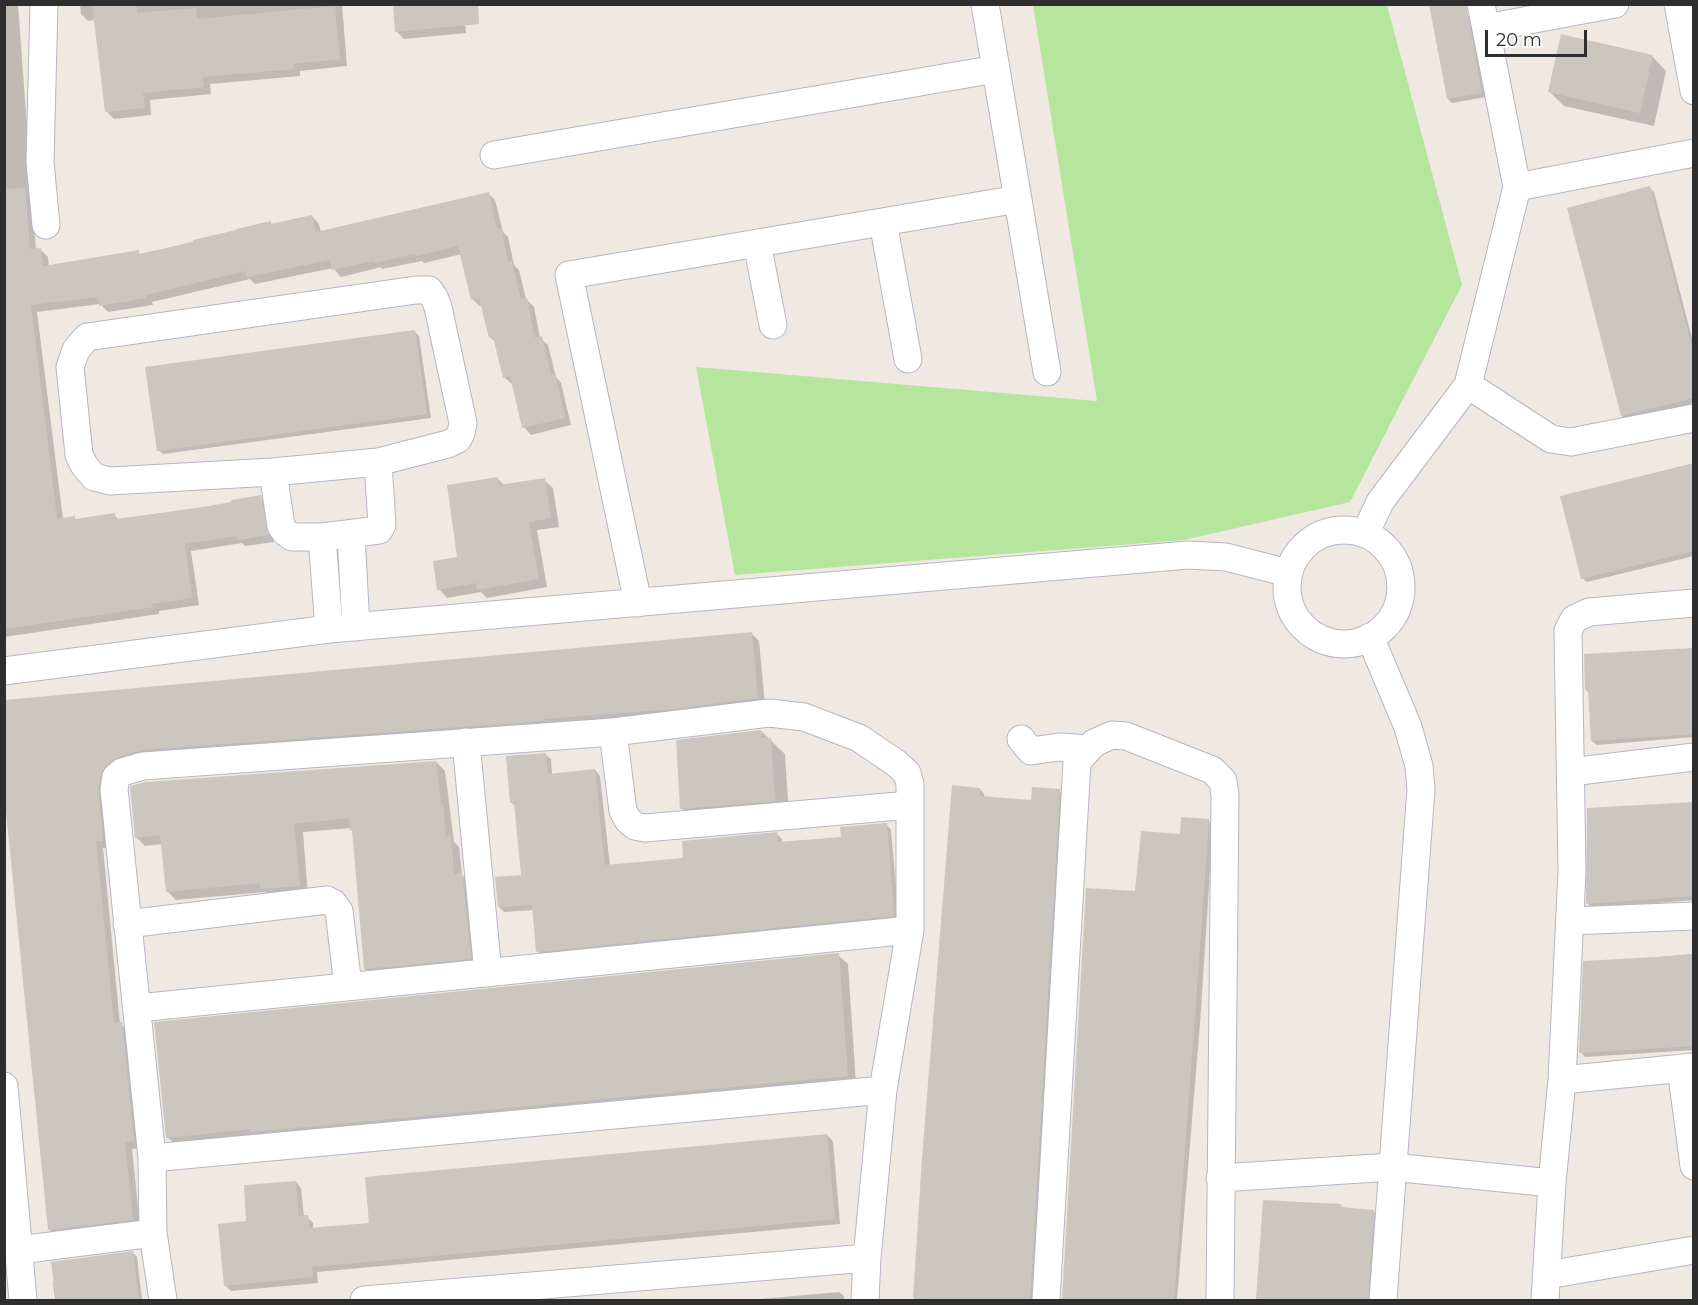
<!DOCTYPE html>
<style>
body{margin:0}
#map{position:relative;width:1698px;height:1305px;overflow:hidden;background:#efe9e1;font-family:Montserrat,sans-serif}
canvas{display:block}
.frame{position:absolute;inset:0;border:6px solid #2e2e2e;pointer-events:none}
.scale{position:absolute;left:1485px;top:30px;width:102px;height:27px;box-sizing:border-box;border:3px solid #2e2e2e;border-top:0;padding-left:8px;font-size:18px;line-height:21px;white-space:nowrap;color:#2e2e2e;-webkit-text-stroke:4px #fff;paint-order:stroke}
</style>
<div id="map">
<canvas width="1698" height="1305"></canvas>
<div class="frame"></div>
<div class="scale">20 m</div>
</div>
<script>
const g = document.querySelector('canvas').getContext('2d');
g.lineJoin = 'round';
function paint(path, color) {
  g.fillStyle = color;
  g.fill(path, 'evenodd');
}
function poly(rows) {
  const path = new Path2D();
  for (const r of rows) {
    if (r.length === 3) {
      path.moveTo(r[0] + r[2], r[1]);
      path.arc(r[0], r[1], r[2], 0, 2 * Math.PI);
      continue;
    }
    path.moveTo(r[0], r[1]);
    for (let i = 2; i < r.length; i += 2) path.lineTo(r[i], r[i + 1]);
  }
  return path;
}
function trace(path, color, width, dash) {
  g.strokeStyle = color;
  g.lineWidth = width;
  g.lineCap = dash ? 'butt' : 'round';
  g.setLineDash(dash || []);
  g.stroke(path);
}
paint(poly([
 [1033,5,1387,5,1462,285,1350,502,1184,540,735,575,696,367,1097,401]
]), '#b6e59e');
paint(poly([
 [4,4,18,4,36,250,41,250,48,257,49,267,138,252,141,255,270,222,273,225,312,216,319,224,321,232,488,193,495,200,503,232,508,237,514,265,519,270,526,299,534,307,540,338,548,345,556,377,561,383,571,425,531,435,524,427,514,384,512,384,504,377,497,344,490,337,483,305,480,306,472,299,462,254,424,263,422,261,382,269,381,267,341,277,333,268,255,284,250,279,152,302,153,305,108,312,100,304,37,312,63,519,74,518,77,521,114,515,119,520,203,508,260,497,267,504,274,542,245,546,242,543,191,551,199,605,159,611,159,614,4,637],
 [80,4,342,4,347,66,300,71,300,76,210,84,211,94,150,100,151,115,114,119,106,111,95,20,88,21,81,14],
 [464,4,466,33,404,39,396,31],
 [1466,14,1471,18,1486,97,1452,103,1448,99],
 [1652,56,1666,71,1654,126,1564,106,1549,91],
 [1650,188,1654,192,1694,346,1694,403,1626,420,1622,416],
 [415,332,419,336,431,418,163,454,158,450],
 [1694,465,1694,556,1587,582,1582,578],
 [498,479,504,485,544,480,553,488,559,527,537,530,547,587,487,598,481,592,447,598,439,589,458,558],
 [752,634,759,641,765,705,125,764,110,848,103,848,120,1024,129,1031,141,1148,132,1149,140,1227,57,1237,50,1230,4,701],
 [1694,649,1694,737,1597,745,1592,741,1589,693,1586,690,1586,656],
 [761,731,785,754,789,815,696,823,682,808],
 [545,754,551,759,552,775,595,770,600,776,610,866,685,859,777,834,782,839,782,843,842,838,886,824,891,830,899,921,543,956,538,951,534,910,504,912,499,907,523,876,516,807,512,803],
 [436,762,445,771,454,842,459,847,462,875,471,884,479,967,375,978,365,969,353,832,351,828,303,832,308,895,271,898,265,892,176,900,167,891,163,844,145,846,136,837],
 [980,789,984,794,984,798,1032,802,1059,791,1064,796,1035,1300,914,1300,924,1158],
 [1694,802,1694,900,1592,908,1588,904],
 [1208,820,1213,825,1200,1024,1177,1300,1063,1300,1087,889,1136,893,1181,836],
 [1694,954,1694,1050,1585,1057,1581,1052,1585,963],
 [838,955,848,964,856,1085,177,1146,167,1137],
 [827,1135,833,1141,840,1224,317,1272,318,1283,231,1291,225,1285,248,1222,296,1182,301,1188,304,1217,307,1217,313,1223,313,1229,370,1224],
 [1265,1201,1341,1206,1344,1209,1373,1211,1378,1215,1371,1300,1257,1300],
 [133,1253,137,1257,142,1300,55,1300,53,1282],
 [839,1292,844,1296,844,1300,750,1300]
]), '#0003');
paint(poly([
 [92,4,136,4,137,13,196,8,197,19,335,6,340,59,293,64,294,69,203,77,204,87,143,93,145,108,105,112],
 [393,4,478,4,479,24,395,32],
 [1429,4,1466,4,1482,93,1447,99],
 [1561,34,1653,55,1640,113,1548,92],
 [1650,186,1694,354,1694,398,1621,416,1567,208],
 [25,188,30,249,41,248,43,266,139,250,139,254,193,242,193,240,236,230,236,229,271,221,271,224,312,215,316,232,489,192,497,229,501,228,508,262,512,261,521,299,527,298,535,338,542,336,551,375,555,374,565,418,522,428,510,376,503,378,493,337,489,338,479,298,471,300,458,246,416,256,415,254,374,263,373,261,332,270,330,260,247,277,245,271,146,295,146,298,99,306,98,297,31,305,57,519,75,516,75,519,115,513,116,519,203,507,231,502,231,500,261,495,268,535,237,540,236,536,185,544,192,598,152,604,153,607,4,629,4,189],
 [415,330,427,414,157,451,145,367],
 [1694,463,1694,551,1581,579,1560,496],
 [498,477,499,485,545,478,551,518,529,522,539,579,477,590,476,583,437,590,433,561,457,557,447,485],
 [752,632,758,698,674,709,543,719,543,721,142,750,118,757,106,765,101,774,98,787,103,841,96,841,114,1023,122,1022,134,1141,125,1142,133,1220,48,1230,4,792,4,700],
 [1692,648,1694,734,1591,741,1588,690,1585,690,1584,654],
 [761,730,762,738,771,738,775,801,680,809,676,740],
 [546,753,548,774,595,769,605,865,683,858,682,841,777,832,778,842,841,837,840,827,887,823,894,916,536,952,532,905,498,907,495,877,521,875,514,803,510,803,506,756],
 [436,761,441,803,443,803,446,837,451,836,454,874,462,873,463,880,471,959,364,969,352,830,350,831,349,818,294,824,300,886,260,889,260,883,166,892,160,835,135,838,130,786,146,782],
 [952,785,980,788,980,796,1031,800,1032,787,1060,789,1030,1300,948,1300,913,1298,922,1158],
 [1694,802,1694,896,1586,904,1587,808],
 [1181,817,1209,819,1209,822,1174,1300,1062,1300,1086,888,1135,891,1141,831,1180,834],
 [839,953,848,1076,306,1127,250,1132,250,1129,166,1138,154,1022],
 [1694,955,1694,1046,1579,1053,1583,961],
 [827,1134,835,1219,312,1267,313,1277,224,1286,218,1224,246,1221,244,1185,296,1181,299,1216,308,1215,309,1228,369,1223,365,1177],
 [1263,1200,1341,1204,1341,1207,1374,1210,1368,1300,1256,1300],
 [133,1251,139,1300,56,1300,51,1262]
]), '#cbc7bf');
const minor = poly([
 [44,4,40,162,46,225],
 [985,4,1047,372],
 [1678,4,1694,91],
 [1486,28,1615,4],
 [494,155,996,69],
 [1517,187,1694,153],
 [883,222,908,359],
 [757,243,773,325],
 [416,290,429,290,434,297,438,307,463,423,461,433,458,439,448,444,378,462,382,525,379,530,322,537,292,537,285,532,281,526,273,472,110,481,94,477,84,465,79,455,70,367,76,350,87,337,416,290],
 [1468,385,1551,439,1571,442,1694,418],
 [273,472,378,462],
 [1344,587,57],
 [1365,534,1380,502,1468,385,1517,187,1481,4],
 [351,535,356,627],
 [322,537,329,629],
 [638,603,569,275,1018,199],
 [1370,637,1408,727,1419,766,1421,789,1383,1300],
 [4,671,329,629,1188,555,1226,557,1288,573],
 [613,732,623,811,628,820,635,826,645,828,910,805],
 [1021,739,1031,751,1059,747,1077,748,1085,751],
 [466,742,488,973],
 [1571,772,1694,757],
 [1570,921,1694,916],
 [127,924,327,900,333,903,339,911,348,986],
 [138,1008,910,930],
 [1681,1068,1694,1166],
 [1562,1080,1694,1067],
 [4,1086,23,1300],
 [152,1158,883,1090],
 [1220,1178,1392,1167,1552,1183],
 [153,1233,163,1300],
 [19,1250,153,1233,152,1158,114,789,116,777,122,772,143,766,613,732,769,713,804,717,859,738,896,763,907,773,910,784,910,930,883,1090,867,1258,865,1300],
 [1547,1275,1694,1250],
 [364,1300,867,1258],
 [1046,1300,1077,762,1094,743,1112,735,1126,736,1212,770,1223,781,1225,795,1220,1300],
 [1545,1300,1552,1183,1562,1080,1572,871,1568,631,1574,619,1589,612,1694,603]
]);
trace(minor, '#b4b7c1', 29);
trace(minor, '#fff', 27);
</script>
